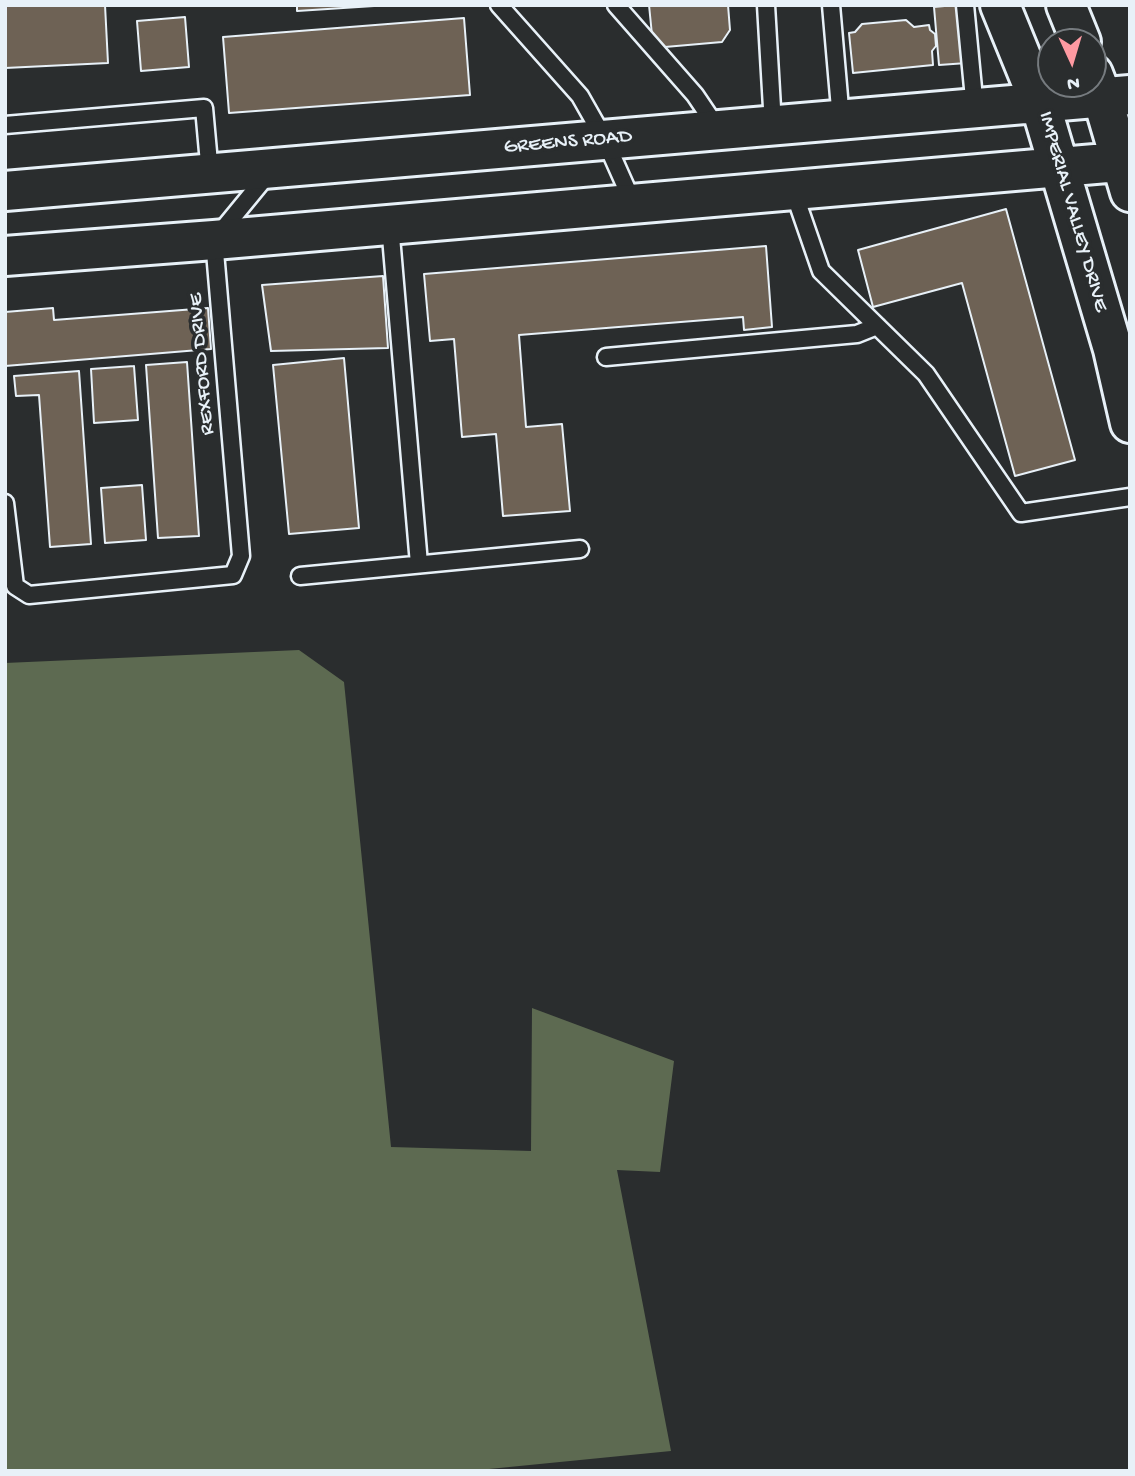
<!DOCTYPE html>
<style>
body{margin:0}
#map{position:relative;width:1135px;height:1476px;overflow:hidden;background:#2a2d2e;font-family:"Gochi Hand",sans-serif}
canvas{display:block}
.frame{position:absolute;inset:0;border:7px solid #e8f1f8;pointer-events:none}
.north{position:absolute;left:1037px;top:28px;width:70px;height:70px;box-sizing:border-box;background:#2a2d2e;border:2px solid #767b7f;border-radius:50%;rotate:176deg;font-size:19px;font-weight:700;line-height:28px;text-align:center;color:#e8f1f8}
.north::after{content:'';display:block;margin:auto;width:24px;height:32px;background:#ff9aa2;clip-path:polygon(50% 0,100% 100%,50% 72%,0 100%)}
</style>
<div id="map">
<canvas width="1135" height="1476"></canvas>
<div class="frame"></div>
<div class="north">N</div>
</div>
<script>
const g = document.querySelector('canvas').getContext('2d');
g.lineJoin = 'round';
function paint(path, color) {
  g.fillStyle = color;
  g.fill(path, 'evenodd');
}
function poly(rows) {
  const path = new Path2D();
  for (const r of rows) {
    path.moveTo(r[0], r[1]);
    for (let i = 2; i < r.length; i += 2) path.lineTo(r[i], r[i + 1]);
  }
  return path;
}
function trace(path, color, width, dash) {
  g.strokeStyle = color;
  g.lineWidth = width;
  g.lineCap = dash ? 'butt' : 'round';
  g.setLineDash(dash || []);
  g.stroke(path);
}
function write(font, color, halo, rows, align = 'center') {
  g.font = font + ' "Gochi Hand",sans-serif';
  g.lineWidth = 7;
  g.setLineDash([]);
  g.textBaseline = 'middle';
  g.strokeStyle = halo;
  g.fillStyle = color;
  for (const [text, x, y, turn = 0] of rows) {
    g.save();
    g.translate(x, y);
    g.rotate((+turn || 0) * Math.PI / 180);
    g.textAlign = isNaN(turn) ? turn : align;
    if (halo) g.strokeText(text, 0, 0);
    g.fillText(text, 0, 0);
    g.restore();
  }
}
paint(poly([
 [299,650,344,682,391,1147,531,1151,532,1008,674,1061,660,1172,617,1170,671,1451,469,1471,5,1471,5,663]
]), '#5d6a51');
const building = poly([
 [5,5,105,5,108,63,5,68,5,5],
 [297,5,374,5,374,6,297,11,297,5],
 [649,5,728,5,730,30,722,42,665,47,652,35,649,5],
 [955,5,964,24,967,63,939,65,934,7,955,5],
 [185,17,189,67,141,71,137,21,185,17],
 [464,18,470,95,229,113,223,37,464,18],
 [906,20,914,27,929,25,930,30,935,34,936,46,932,51,933,65,853,73,849,33,855,32,862,24,906,20],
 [1006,209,1075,460,1015,476,962,283,873,307,858,250,1006,209],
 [766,246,772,327,744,330,743,317,519,335,526,427,562,424,570,511,503,516,496,434,462,437,454,339,430,341,424,274,766,246],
 [383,276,388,348,271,351,262,285,383,276],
 [53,308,54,320,208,308,211,349,5,366,5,312,53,308],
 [344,358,359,528,289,534,273,365,344,358],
 [187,362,199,536,158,538,146,365,187,362],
 [134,366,138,420,94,423,91,369,134,366],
 [79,371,91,544,50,547,39,395,16,396,14,376,79,371],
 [142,485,146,540,105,543,101,488,142,485]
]);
paint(building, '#6e6255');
trace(building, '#e8f1f8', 2);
const service = poly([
 [499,5,580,96,605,140,633,203],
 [616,5,695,95,718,129],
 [766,5,773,125],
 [831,5,841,120],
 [965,5,975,109],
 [5,125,204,108,210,174],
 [793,190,821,271,926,374,1021,513,1130,497],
 [390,225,419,564],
 [606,357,857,334,877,326],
 [5,503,15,586,29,595,233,575,241,556,214,240,269,173],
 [300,576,580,549]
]);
const secondary = poly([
 [1000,5,1040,103,1113,349,1130,423],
 [1066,5,1081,42],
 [1093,74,1102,97,1130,192],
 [5,191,1130,95],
 [5,256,214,240,1130,161]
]);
trace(service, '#e8f1f8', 21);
trace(secondary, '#e8f1f8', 44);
trace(service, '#2a2d2e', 16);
trace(secondary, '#2a2d2e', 38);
write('21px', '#e8f1f8', '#2a2d2e', [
 ["GREENS ROAD",568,143,-5],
 ["IMPERIAL VALLEY DRIVE",1072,212,74],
 ["REXFORD DRIVE",203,364,-95]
]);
</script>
